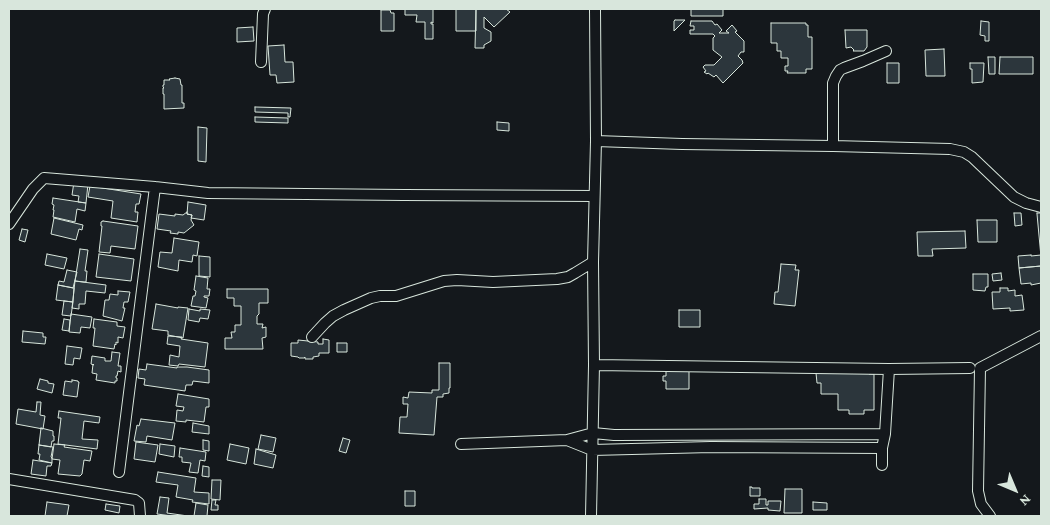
<!DOCTYPE html>
<style>
body{margin:0}
#map{position:relative;width:1050px;height:525px;overflow:hidden;background:#14181c;font-family:"Crimson Pro",serif}
canvas{display:block}
.frame{position:absolute;inset:0;border:10px solid #d8e6dc;pointer-events:none}
.north{position:absolute;left:990px;top:465px;width:50px;height:50px;-webkit-text-stroke:4px #14181c;paint-order:stroke;rotate:135deg;font-size:14px;font-weight:700;line-height:20px;text-align:center;color:#d8e6dc}
.north::after{content:'';display:block;margin:auto;width:18px;height:22px;background:#d8e6dc;clip-path:polygon(50% 0,100% 100%,50% 72%,0 100%)}
</style>
<div id="map">
<canvas width="1050" height="525"></canvas>
<div class="frame"></div>
<div class="north">N</div>
</div>
<script>
const g = document.querySelector('canvas').getContext('2d');
g.lineJoin = 'round';
function paint(path, color) {
  g.fillStyle = color;
  g.fill(path, 'evenodd');
}
function poly(rows) {
  const path = new Path2D();
  for (const r of rows) {
    path.moveTo(r[0], r[1]);
    for (let i = 2; i < r.length; i += 2) path.lineTo(r[i], r[i + 1]);
  }
  return path;
}
function trace(path, color, width, dash) {
  g.strokeStyle = color;
  g.lineWidth = width;
  g.lineCap = dash ? 'butt' : 'round';
  g.setLineDash(dash || []);
  g.stroke(path);
}
const building = poly([
 [405,9,433,9,433,23,431,22,431,24,433,24,433,39,425,39,425,22,416,22,417,15,405,15,405,9],
 [456,9,476,9,476,31,456,31,456,9],
 [476,9,506,9,510,12,494,27,484,17,484,28,491,32,491,41,484,45,484,48,475,48,476,9],
 [691,9,723,9,723,16,691,16,691,9],
 [381,10,390,10,391,13,394,13,394,31,381,31,381,10],
 [675,20,685,20,674,31,674,21,675,20],
 [691,21,712,21,715,25,717,24,722,30,719,33,729,33,726,31,732,25,737,31,735,32,744,41,744,52,741,52,738,56,742,60,743,63,723,83,716,75,714,77,708,73,707,74,704,72,706,71,703,67,705,65,714,65,722,57,713,50,713,38,715,36,713,34,690,34,690,30,694,30,694,26,690,26,691,21],
 [981,21,989,22,989,41,985,41,985,36,980,35,981,21],
 [771,23,806,23,806,25,808,25,808,37,812,37,812,69,806,69,806,73,787,73,788,71,785,71,785,66,788,66,788,58,781,58,781,51,777,51,777,43,771,43,771,23],
 [253,27,254,41,237,42,237,28,253,27],
 [845,30,867,30,867,47,864,51,853,51,854,50,851,47,846,48,845,30],
 [284,45,285,62,293,62,294,82,277,83,276,75,270,75,268,46,284,45],
 [944,49,945,76,926,76,925,50,944,49],
 [988,57,995,57,995,74,989,74,988,57],
 [1000,57,1033,57,1033,74,999,74,1000,57],
 [887,63,899,63,899,83,887,83,887,63],
 [970,63,984,63,983,82,972,83,972,69,970,69,970,63],
 [175,78,180,79,181,85,182,85,182,103,184,103,184,108,164,109,164,94,163,94,163,88,164,88,163,87,163,85,164,85,164,80,170,80,169,79,175,78],
 [255,107,291,108,290,117,288,117,288,113,255,112,255,107],
 [255,117,288,118,288,123,255,122,255,117],
 [497,122,509,123,509,131,497,130,497,122],
 [198,127,207,128,206,162,198,161,198,127],
 [74,182,88,184,86,203,78,202,79,196,72,195,74,182],
 [90,186,141,194,139,204,136,204,135,212,138,212,137,222,111,218,113,201,88,197,90,186],
 [53,198,86,203,85,211,77,209,75,222,53,217,54,210,53,210,54,205,52,204,53,198],
 [188,202,206,205,204,220,191,218,192,215,187,214,188,202],
 [187,212,187,214,192,215,191,220,194,225,184,233,178,232,178,234,170,233,171,231,157,229,159,214,175,216,175,214,183,215,187,212],
 [1014,213,1021,213,1022,225,1015,226,1014,213],
 [1037,213,1041,213,1041,257,1037,214,1037,213],
 [54,218,83,225,82,230,79,229,76,240,51,234,54,218],
 [977,220,997,220,997,242,978,242,977,220],
 [103,221,138,226,135,249,111,246,110,253,99,252,102,226,101,226,101,222,103,221],
 [22,229,28,230,25,242,19,240,22,229],
 [965,231,966,248,932,249,933,256,918,256,917,232,965,231],
 [174,238,199,242,197,256,193,255,192,262,179,260,178,271,158,267,160,252,172,253,174,238],
 [80,249,88,250,85,271,87,271,86,282,84,282,75,281,80,249],
 [47,254,67,258,64,269,45,265,47,254],
 [99,254,134,259,131,281,96,277,99,254],
 [1031,255,1031,256,1041,255,1041,266,1019,268,1018,256,1031,255],
 [199,256,210,257,210,277,199,276,199,256],
 [781,264,796,265,795,270,799,270,795,306,774,304,775,292,778,292,781,264],
 [1041,266,1041,283,1031,285,1031,283,1021,284,1019,268,1041,266],
 [67,270,77,272,73,288,58,285,59,281,64,282,67,270],
 [1001,273,1002,280,993,281,992,274,1001,273],
 [973,274,988,274,988,287,986,287,985,291,973,290,973,274],
 [196,276,208,278,207,289,210,289,209,296,204,296,204,297,208,298,206,308,191,306,193,296,195,296,196,291,194,290,196,276],
 [75,281,106,285,105,293,86,291,85,304,79,304,79,309,72,308,75,281],
 [58,285,74,288,73,302,56,300,58,285],
 [1000,288,1008,288,1008,291,1015,290,1015,296,1022,295,1024,310,1010,311,1010,308,993,309,992,292,1000,292,1000,288],
 [227,289,268,289,268,303,259,303,259,314,257,316,257,324,263,324,262,328,266,327,266,337,262,338,263,349,225,349,225,338,232,338,231,332,235,332,235,325,241,325,241,306,234,306,234,298,227,298,227,289],
 [118,291,130,292,128,302,124,302,123,308,125,308,122,321,103,316,105,300,109,300,110,294,118,295,118,291],
 [64,301,73,302,71,316,62,315,64,301],
 [156,304,178,308,178,307,188,308,183,338,168,335,168,331,152,329,156,304],
 [189,309,200,311,200,309,210,310,208,319,200,318,199,322,188,320,189,309],
 [679,310,700,310,700,327,679,327,679,310],
 [71,314,92,317,90,328,81,327,80,333,69,332,71,314],
 [64,319,70,320,69,331,62,330,64,319],
 [94,319,117,322,117,326,125,327,123,338,118,337,118,343,116,342,116,345,115,344,114,349,93,346,95,328,93,328,94,319],
 [23,331,43,333,43,337,46,337,45,344,22,342,23,331],
 [168,336,182,337,181,339,208,343,205,367,179,364,178,366,169,365,170,355,179,357,180,346,167,344,168,336],
 [323,339,329,340,329,353,319,353,319,356,313,357,313,359,305,359,305,357,304,358,299,358,298,357,291,356,291,343,298,343,298,340,318,342,318,344,323,344,323,339],
 [337,343,347,343,347,352,337,352,337,343],
 [67,346,82,348,80,359,74,358,73,365,65,364,67,346],
 [112,352,120,353,118,366,121,366,121,372,118,371,117,376,116,376,116,378,117,378,117,381,115,381,115,383,96,380,97,374,92,373,93,364,94,365,91,364,92,356,105,358,105,361,111,361,112,352],
 [439,363,450,363,450,388,449,388,449,393,443,394,443,397,437,397,434,435,399,433,400,417,407,417,408,404,403,404,403,397,408,398,409,392,432,393,432,390,439,390,439,363],
 [147,364,177,368,177,367,187,367,209,370,209,383,193,381,192,385,186,385,185,391,144,385,145,379,138,378,139,369,146,370,147,364],
 [666,368,689,368,689,389,666,389,666,381,663,381,663,376,666,376,666,368],
 [869,370,869,374,874,374,874,410,864,410,864,414,849,414,849,410,838,410,838,394,821,394,821,383,817,383,816,373,869,370],
 [40,379,48,381,48,383,54,384,52,393,37,389,40,379],
 [72,380,78,381,78,382,79,382,77,397,63,395,65,381,72,382,72,380],
 [178,394,209,399,209,407,206,407,204,422,186,420,186,422,176,421,177,410,183,411,184,407,176,406,178,394],
 [37,402,41,402,40,415,45,416,43,429,16,424,18,409,36,412,37,402],
 [59,411,100,417,99,423,84,421,82,439,98,440,97,449,58,444,61,418,58,418,59,411],
 [141,419,175,423,172,440,147,436,146,442,134,441,137,425,139,426,141,419],
 [193,423,209,426,209,434,192,432,193,423],
 [41,428,53,431,53,436,54,436,54,441,52,441,51,447,39,445,41,428],
 [261,435,276,438,273,452,258,449,261,435],
 [343,438,350,440,346,453,339,451,343,438],
 [203,440,209,441,209,451,203,450,203,440],
 [136,442,158,445,155,462,134,459,136,442],
 [54,444,65,445,64,447,92,451,90,461,84,460,82,474,80,476,58,474,60,460,52,459,54,444],
 [160,444,175,446,174,457,159,454,160,444],
 [230,444,249,448,246,464,227,460,230,444],
 [39,445,53,447,51,457,52,458,52,463,39,460,40,454,38,454,39,445],
 [180,448,206,452,205,461,200,460,198,473,189,472,191,463,182,462,182,457,179,457,180,448],
 [256,449,276,455,273,468,254,464,256,449],
 [33,460,52,463,51,466,47,466,46,476,31,474,33,460],
 [203,466,209,467,209,477,202,476,203,466],
 [158,472,196,478,194,492,209,493,209,504,192,502,193,500,176,497,178,485,156,482,158,472],
 [212,480,221,480,220,500,211,499,212,480],
 [750,487,752,487,752,488,760,488,760,496,750,496,750,487],
 [785,489,802,489,802,513,784,513,785,489],
 [405,491,415,491,415,506,405,506,405,491],
 [160,497,169,498,167,513,188,516,172,516,157,514,160,497],
 [759,499,766,499,766,505,768,505,768,501,781,501,780,511,768,510,768,508,754,509,754,504,759,504,759,499],
 [212,500,216,500,215,505,218,505,218,510,211,510,212,500],
 [47,502,69,505,67,516,45,516,47,502],
 [813,502,827,503,827,510,813,510,813,502],
 [196,503,208,505,207,516,209,516,194,516,196,503],
 [106,504,120,506,119,513,105,510,106,504]
]);
paint(building, '#2c363c');
trace(building, '#d8e6dc', 1);
const street = poly([
 [261,62,263,14,265,9],
 [596,141,682,144,833,146,950,149,964,152,972,157,1014,197,1026,203,1041,207],
 [833,146,833,83,836,76,840,70,844,68,863,61,886,51],
 [9,224,33,189,44,178,155,187,208,193,404,195,594,196],
 [312,337,325,323,333,316,344,310,371,298,380,296,396,296,444,281,457,280,493,282,557,279,568,277,575,273,593,262],
 [594,365,889,369,970,368],
 [567,440,592,450,711,447,882,448],
 [461,444,567,440,593,433,614,435,885,434],
 [882,465,882,448,885,434,889,369],
 [119,472,155,187],
 [9,479,135,500,139,503,140,516],
 [591,516,594,365,593,262,596,141,595,9],
 [990,516,981,504,978,491,980,368,1041,336]
]);
trace(street, '#d8e6dc', 12);
trace(street, '#14181c', 10);
</script>
